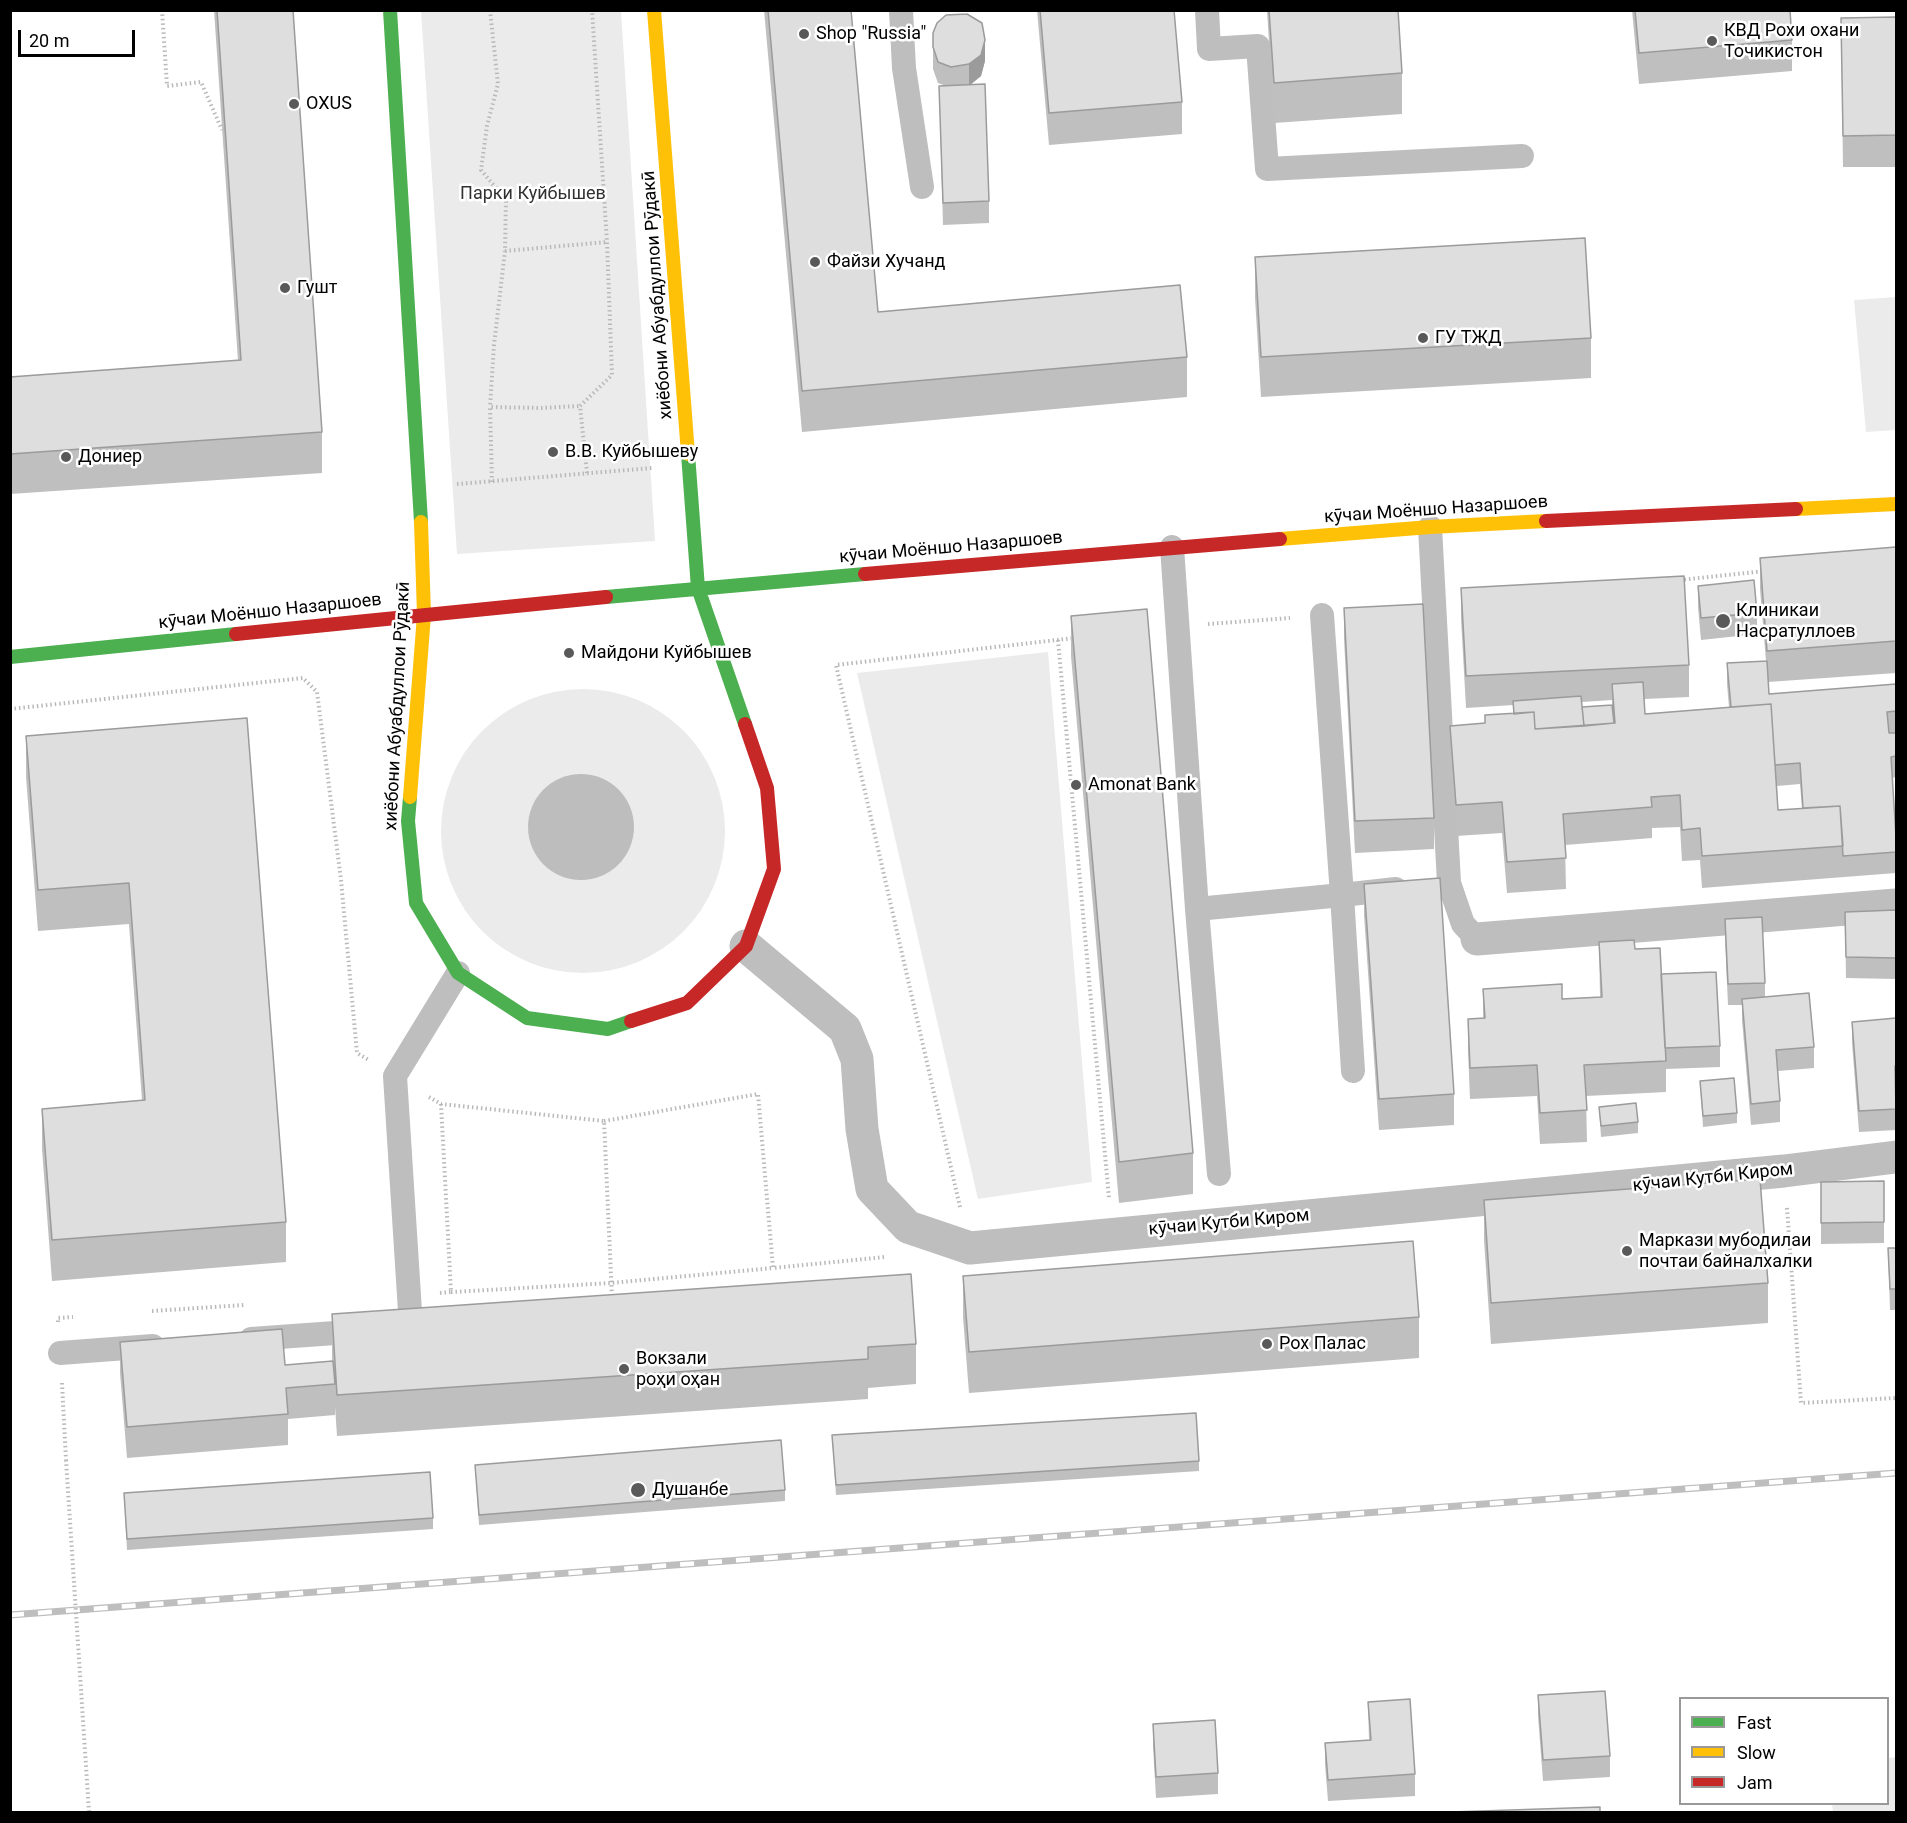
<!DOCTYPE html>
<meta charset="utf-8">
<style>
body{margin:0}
#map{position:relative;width:1907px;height:1823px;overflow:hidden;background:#fff;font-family:Roboto,sans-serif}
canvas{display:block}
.frame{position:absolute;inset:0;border:12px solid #000;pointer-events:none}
.legend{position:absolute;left:1679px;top:1697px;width:210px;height:108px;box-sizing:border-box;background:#fff;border:2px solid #999;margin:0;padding:8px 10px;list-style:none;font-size:18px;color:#000}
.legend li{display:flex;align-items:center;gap:12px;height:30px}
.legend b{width:30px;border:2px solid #999}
.scale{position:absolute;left:18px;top:30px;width:117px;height:27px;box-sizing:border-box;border:3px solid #000;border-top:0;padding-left:8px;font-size:18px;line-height:21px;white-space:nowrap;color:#000;-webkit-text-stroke:4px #fff;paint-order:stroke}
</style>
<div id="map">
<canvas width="1907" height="1823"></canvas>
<div class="frame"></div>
<ul class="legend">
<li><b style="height:8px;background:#4caf50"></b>Fast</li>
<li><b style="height:8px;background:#ffc107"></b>Slow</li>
<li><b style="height:8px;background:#c62828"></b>Jam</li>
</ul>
<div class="scale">20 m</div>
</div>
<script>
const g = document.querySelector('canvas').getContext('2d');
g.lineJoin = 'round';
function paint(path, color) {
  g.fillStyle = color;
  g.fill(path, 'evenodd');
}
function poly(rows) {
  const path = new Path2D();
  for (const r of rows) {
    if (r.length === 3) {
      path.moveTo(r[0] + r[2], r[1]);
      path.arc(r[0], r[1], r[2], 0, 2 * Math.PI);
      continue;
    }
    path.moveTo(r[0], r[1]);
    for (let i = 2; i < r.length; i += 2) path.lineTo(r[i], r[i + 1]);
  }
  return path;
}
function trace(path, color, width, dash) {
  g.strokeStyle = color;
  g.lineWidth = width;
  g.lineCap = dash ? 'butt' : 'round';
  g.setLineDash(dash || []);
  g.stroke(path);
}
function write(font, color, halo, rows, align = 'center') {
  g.font = font + ' Roboto,sans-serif';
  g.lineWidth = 5;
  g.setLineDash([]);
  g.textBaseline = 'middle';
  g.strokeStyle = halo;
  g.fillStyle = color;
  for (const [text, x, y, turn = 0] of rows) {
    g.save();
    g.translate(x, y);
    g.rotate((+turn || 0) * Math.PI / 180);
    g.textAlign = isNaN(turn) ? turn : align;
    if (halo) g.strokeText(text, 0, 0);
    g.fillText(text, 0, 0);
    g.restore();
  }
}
paint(poly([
 [421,11,621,11,655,541,457,554],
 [1896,297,1896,430,1866,432,1854,300],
 [1048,652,1092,1182,978,1199,857,673],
 [583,831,142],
 [1896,1757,1896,1812,1833,1812,1832,1804,1888,1804,1888,1758]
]), '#ebebeb');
paint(poly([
 [581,827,53]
]), '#bdbdbd');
trace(poly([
 [162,10,167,86,201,82,222,130],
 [490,10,498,84,487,126,481,170,506,200,505,251,494,345,490,407],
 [505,251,607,242],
 [587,473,580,406,612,375,607,242,592,10],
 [492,482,490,407,541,408,580,406],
 [457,484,652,468],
 [1680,580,1765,571],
 [1208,624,1290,618],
 [1058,640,1109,1198],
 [10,709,303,678,317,692,341,880,357,1053,369,1060],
 [429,1097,441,1104,604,1121,612,1298],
 [604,1121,758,1094,773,1268,885,1257],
 [960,1207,836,665,1075,638],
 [1787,1208,1801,1403,1896,1398],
 [451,1292,611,1283,773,1268],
 [440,1293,451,1292,441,1104],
 [152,1311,244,1305],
 [58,1322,58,1318,73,1317],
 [62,1383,66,1460]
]), '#b9b9b9', 4, [1.5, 3]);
trace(poly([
 [901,10,904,68,922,187],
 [1207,10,1209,49,1258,46,1267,169,1522,156],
 [1430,527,1449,883,1463,924,1477,939],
 [1172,547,1197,909,1219,1174],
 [1322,615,1342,895,1396,889],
 [1197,909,1342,895,1353,1071],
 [397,1328,411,1327,395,1076,458,973],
 [251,1339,363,1331],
 [60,1353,153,1346]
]), '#bebebe', 24);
trace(poly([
 [1477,939,1896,905],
 [746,946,845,1029,857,1059,862,1129,872,1189,908,1227,970,1248,1784,1171,1896,1157]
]), '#bebebe', 33);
trace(poly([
 [390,10,421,522],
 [688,454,698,588,745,724],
 [606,597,865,574],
 [10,657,236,634],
 [410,797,408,821,416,903,458,973,527,1018,608,1029,631,1021]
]), '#4caf50', 14);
trace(poly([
 [654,10,688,454],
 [1796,509,1896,504],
 [1280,539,1430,527,1546,521],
 [410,797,424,615,421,522]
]), '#ffc107', 14);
trace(poly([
 [1546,521,1796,509],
 [865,574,1280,539],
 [236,634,606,597],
 [631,1021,687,1003,746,946,774,869,767,788,745,724]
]), '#c62828', 14);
const rail = poly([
 [10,1615,1896,1473]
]);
trace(rail, '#bebebe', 7);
trace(rail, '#fff', 4.5, [14]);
trace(poly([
 [66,1460,89,1812]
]), '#b9b9b9', 4, [1.5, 3]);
paint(poly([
 [214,10,293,10,322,432,322,473,10,494,10,377,238,361],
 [764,10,851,10,878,312,1187,357,1187,397,802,432],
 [1037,10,1174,10,1182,102,1182,134,1049,145],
 [1267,10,1398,10,1402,73,1402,114,1274,123],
 [1632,10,1790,10,1792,40,1792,71,1639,84],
 [1896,17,1896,167,1843,167,1841,18],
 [933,47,985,61,981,76,969,85,989,201,989,223,943,225,939,86,946,86,938,83,933,69],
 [1255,257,1591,338,1591,378,1261,397,1255,298],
 [1896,547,1896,673,1768,682,1769,694,1896,684,1896,777,1892,778,1896,833,1896,873,1702,888,1700,860,1682,861,1680,827,1652,828,1652,838,1565,845,1566,889,1507,893,1502,833,1456,836,1450,757,1450,726,1485,723,1485,715,1513,714,1513,705,1466,708,1461,619,1461,588,1689,665,1689,697,1644,699,1645,714,1729,707,1727,684,1727,663,1766,661,1760,589,1760,558],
 [1612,700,1612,705,1582,707,1582,702],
 [1800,784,1802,809,1778,810,1777,786],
 [1698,586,1757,613,1757,634,1701,640,1698,607],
 [1344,608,1434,818,1434,849,1355,853,1344,639],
 [1071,616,1193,1153,1193,1194,1119,1203,1071,656],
 [247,718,286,1222,286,1262,52,1281,42,1149,42,1109,142,1100,129,924,38,931,26,777,26,736],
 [1364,884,1454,1094,1454,1125,1379,1130,1364,915],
 [1896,910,1896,979,1846,978,1845,912],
 [1725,919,1765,983,1765,997,1814,1047,1814,1068,1778,1071,1780,1101,1780,1122,1751,1125,1742,1020,1742,1005,1728,1005,1725,940],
 [1599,942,1635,949,1661,974,1720,1046,1720,1067,1666,1069,1666,1092,1586,1096,1587,1142,1540,1144,1537,1096,1470,1099,1468,1050,1468,1019,1483,1018,1483,989,1562,999,1600,997],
 [1896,1018,1896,1130,1859,1132,1852,1043,1852,1022],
 [1700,1081,1737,1113,1737,1123,1703,1127],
 [1599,1107,1638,1122,1638,1133,1601,1137],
 [1884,1181,1884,1243,1821,1244,1821,1182],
 [1484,1200,1768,1283,1768,1323,1491,1344,1484,1240],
 [1888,1248,1896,1248,1896,1310,1890,1310],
 [963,1276,1419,1317,1419,1358,969,1393,963,1317],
 [332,1314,916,1344,916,1384,868,1388,868,1399,337,1436,335,1406,335,1415,288,1419,288,1445,127,1458,120,1373,120,1342,285,1365,332,1361],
 [832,1435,1199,1461,1199,1471,836,1495],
 [475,1465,785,1490,785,1501,479,1525],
 [124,1493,433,1518,433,1529,127,1550],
 [1538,1695,1610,1756,1610,1777,1543,1781,1538,1716],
 [1368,1702,1415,1774,1415,1796,1328,1801,1325,1764,1325,1743,1369,1740],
 [1153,1724,1218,1773,1218,1794,1156,1798,1153,1746]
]), '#bfbfbf');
paint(poly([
 [985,40,985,61,981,76,969,86,969,64]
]), '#9b9b9b');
const building = poly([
 [217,10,293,10,322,432,10,454,10,377,241,360,217,10],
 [768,10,851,10,878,312,1180,285,1187,357,802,391,768,10],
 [1040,10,1174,10,1182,102,1049,113,1040,10],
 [1269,10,1398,10,1402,73,1274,83,1269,10],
 [1635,10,1790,10,1792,40,1639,53,1635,10],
 [967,14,982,23,985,40,981,55,969,64,951,67,938,62,933,47,933,33,937,23,946,15,967,14],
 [1896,17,1896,135,1843,136,1841,18,1896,17],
 [985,84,989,201,943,203,939,86,985,84],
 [1585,238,1591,338,1261,357,1255,257,1585,238],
 [1896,547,1896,641,1767,651,1760,558,1896,547],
 [1684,576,1689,665,1466,676,1461,588,1684,576],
 [1754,580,1757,613,1701,618,1698,586,1754,580],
 [1423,604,1434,818,1355,821,1344,608,1423,604],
 [1147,609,1193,1153,1119,1162,1071,616,1147,609],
 [1767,661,1769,694,1896,684,1896,711,1887,712,1889,733,1896,733,1896,756,1891,757,1896,837,1896,852,1843,856,1840,806,1803,808,1800,763,1775,765,1771,704,1731,707,1727,663,1767,661],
 [1643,682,1645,714,1771,704,1778,810,1840,806,1843,846,1702,856,1700,828,1682,830,1680,795,1651,797,1652,807,1563,814,1566,858,1507,862,1502,802,1456,805,1450,726,1485,723,1485,715,1534,712,1535,729,1615,723,1612,684,1643,682],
 [1581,696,1584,726,1535,729,1534,712,1514,714,1513,701,1581,696],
 [1612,705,1614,723,1584,726,1582,707,1612,705],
 [247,718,286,1222,52,1240,42,1109,145,1100,129,883,38,890,26,736,247,718],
 [1440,878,1454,1094,1379,1099,1364,884,1440,878],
 [1896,910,1896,958,1846,957,1845,912,1896,910],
 [1762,917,1765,983,1728,984,1725,919,1762,917],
 [1634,940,1635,949,1660,948,1666,1061,1584,1065,1587,1110,1540,1113,1537,1065,1470,1068,1468,1019,1485,1018,1483,989,1562,984,1562,999,1602,997,1599,942,1634,940],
 [1716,972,1720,1046,1665,1048,1661,974,1716,972],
 [1809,993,1814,1047,1776,1050,1780,1101,1751,1104,1742,999,1809,993],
 [1896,1018,1896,1066,1895,1066,1896,1109,1859,1111,1852,1022,1896,1018],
 [1734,1078,1737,1113,1703,1116,1700,1081,1734,1078],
 [1636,1103,1638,1122,1601,1126,1599,1107,1636,1103],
 [1760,1179,1768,1283,1491,1303,1484,1200,1760,1179],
 [1884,1181,1884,1222,1821,1223,1821,1182,1884,1181],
 [1413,1241,1419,1317,969,1352,963,1276,1413,1241],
 [1888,1248,1896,1248,1896,1289,1890,1289,1888,1248],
 [911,1274,916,1344,868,1347,868,1359,337,1395,332,1314,911,1274],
 [282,1329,285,1365,333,1361,335,1384,286,1388,288,1414,127,1427,120,1342,282,1329],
 [1196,1413,1199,1461,836,1485,832,1435,1196,1413],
 [781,1440,785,1490,479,1515,475,1465,781,1440],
 [430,1472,433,1518,127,1539,124,1493,430,1472],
 [1605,1691,1610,1756,1543,1760,1538,1695,1605,1691],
 [1410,1699,1415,1774,1328,1780,1325,1743,1371,1740,1368,1702,1410,1699],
 [1215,1720,1218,1773,1156,1777,1153,1724,1215,1720],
 [1600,1807,1600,1812,1451,1812,1600,1807]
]);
paint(building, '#dedede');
trace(building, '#9b9b9b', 1.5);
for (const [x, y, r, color] of [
 [804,34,6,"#595959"],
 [1712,41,6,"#595959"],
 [294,104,6,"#595959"],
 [815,262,6,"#595959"],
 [285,288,6,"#595959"],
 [1423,338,6,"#595959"],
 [553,452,6,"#595959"],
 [66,457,6,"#595959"],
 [1723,621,8,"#595959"],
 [569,653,6,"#595959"],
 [1076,785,6,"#595959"],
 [1627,1251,6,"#595959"],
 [1267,1344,6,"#595959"],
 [624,1369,6,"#595959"],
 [638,1490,8,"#595959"]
]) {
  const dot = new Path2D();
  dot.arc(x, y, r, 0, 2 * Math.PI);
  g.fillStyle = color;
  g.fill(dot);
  trace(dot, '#fff', 2);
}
write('18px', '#000', '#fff', [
 ["КВД Рохи охани",1724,31],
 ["Точикистон",1724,52],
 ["Shop \"Russia\"",816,34],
 ["OXUS",306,104],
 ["Файзи Хучанд",827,262],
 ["Гушт",297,288],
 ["ГУ ТЖД",1435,338],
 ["В.В. Куйбышеву",565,452],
 ["Дониер",78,457],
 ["Клиникаи",1736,611],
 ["Насратуллоев",1736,632],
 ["Майдони Куйбышев",581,653],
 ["Amonat Bank",1088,785],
 ["Маркази мубодилаи",1639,1241],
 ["почтаи байналхалки",1639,1262],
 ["Рох Палас",1279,1344],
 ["Вокзали",636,1359],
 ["роҳи оҳан",636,1380],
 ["Душанбе",652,1490]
], 'left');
write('18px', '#313131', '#fff', [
 ["Парки Куйбышев",533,194]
]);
write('18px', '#000', '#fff', [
 ["хиёбони Абуабдуллои Рӯдакӣ",658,295,-94],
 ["кӯчаи Моёншо Назаршоев",1436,510,-4],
 ["кӯчаи Моёншо Назаршоев",951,548,-5],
 ["кӯчаи Моёншо Назаршоев",270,612,-6],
 ["хиёбони Абуабдуллои Рӯдакӣ",398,706,-87],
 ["кӯчаи Кутби Киром",1713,1178,-6],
 ["кӯчаи Кутби Киром",1229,1223,-5]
]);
</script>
